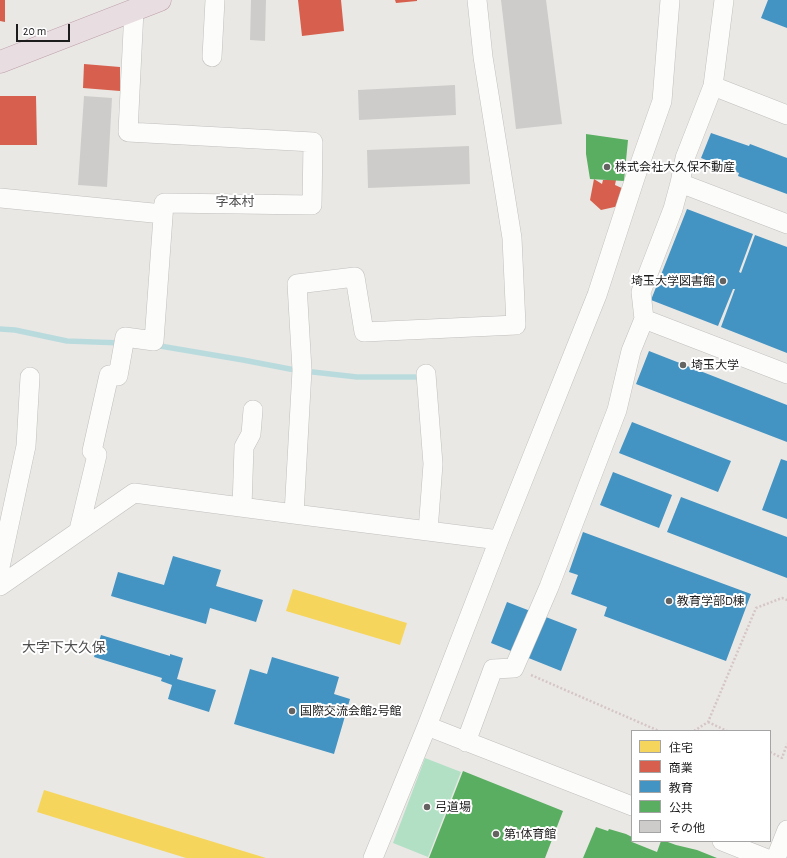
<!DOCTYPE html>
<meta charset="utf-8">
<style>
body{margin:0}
#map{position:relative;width:787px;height:858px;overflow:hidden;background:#eae8e5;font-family:"Alegreya Sans","Noto Sans JP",sans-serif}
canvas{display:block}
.legend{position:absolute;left:631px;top:730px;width:140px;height:112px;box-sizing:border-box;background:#fff;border:1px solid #a4a4a4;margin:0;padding:5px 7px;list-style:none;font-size:12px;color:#1c1c1c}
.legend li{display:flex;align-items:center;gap:8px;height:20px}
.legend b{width:20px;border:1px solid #a4a4a4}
.scale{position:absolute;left:16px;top:24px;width:54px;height:18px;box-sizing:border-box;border:2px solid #1c1c1c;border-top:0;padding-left:5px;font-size:12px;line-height:14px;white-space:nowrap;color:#1c1c1c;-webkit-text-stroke:3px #fff;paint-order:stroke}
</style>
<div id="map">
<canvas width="787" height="858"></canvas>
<ul class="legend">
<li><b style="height:11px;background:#f6d55c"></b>住宅</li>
<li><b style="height:11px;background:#d6604d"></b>商業</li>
<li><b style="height:11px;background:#4393c3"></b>教育</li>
<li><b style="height:11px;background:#5aae61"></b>公共</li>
<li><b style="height:11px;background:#ceccca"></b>その他</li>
</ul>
<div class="scale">20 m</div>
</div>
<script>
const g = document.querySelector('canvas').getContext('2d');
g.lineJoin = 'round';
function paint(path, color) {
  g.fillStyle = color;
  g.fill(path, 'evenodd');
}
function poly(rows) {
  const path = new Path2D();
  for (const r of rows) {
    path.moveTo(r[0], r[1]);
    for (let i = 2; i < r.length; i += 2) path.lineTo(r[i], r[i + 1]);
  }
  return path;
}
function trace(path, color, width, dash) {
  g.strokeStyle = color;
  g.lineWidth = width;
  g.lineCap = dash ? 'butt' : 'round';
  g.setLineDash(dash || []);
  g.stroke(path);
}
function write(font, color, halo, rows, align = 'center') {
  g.font = font + ' "Alegreya Sans","Noto Sans JP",sans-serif';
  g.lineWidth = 4;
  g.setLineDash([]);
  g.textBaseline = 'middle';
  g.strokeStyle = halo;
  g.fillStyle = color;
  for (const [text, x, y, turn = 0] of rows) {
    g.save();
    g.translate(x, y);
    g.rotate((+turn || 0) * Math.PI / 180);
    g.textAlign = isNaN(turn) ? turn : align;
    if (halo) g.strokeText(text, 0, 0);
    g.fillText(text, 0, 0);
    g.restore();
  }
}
paint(poly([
 [425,758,461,772,428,857,393,843]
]), '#b2e0c5');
paint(poly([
 [293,589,407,623,400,645,286,611],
 [44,790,266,858,186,858,37,812]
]), '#f6d55c');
paint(poly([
 [0,0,5,0,5,22,0,21],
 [298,0,341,0,344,31,302,36],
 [395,0,417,0,417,1,396,3],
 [84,64,120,67,120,91,83,88],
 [0,96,36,96,37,145,0,145],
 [594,179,602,184,603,180,616,180,615,185,624,189,619,206,601,210,590,200]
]), '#d6604d');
paint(poly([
 [768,0,787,0,787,28,761,18],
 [711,133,749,146,750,144,787,158,787,194,738,176,739,173,701,158],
 [687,209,753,234,739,272,741,273,755,235,787,247,787,353,721,327,735,289,733,289,718,326,651,300],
 [649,351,787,405,787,442,636,384],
 [632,422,731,461,718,492,619,453],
 [781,459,787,461,787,519,762,510],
 [613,472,672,495,659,528,600,505],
 [681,497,787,537,787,578,667,532],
 [583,532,751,594,726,661,604,616,607,607,571,594,578,575,569,572],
 [173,556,221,570,216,586,263,600,256,622,210,608,206,624,111,596,118,572,164,585],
 [507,602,577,629,561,671,491,643],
 [101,635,170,656,170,654,183,658,177,679,216,690,209,712,168,699,172,685,161,681,162,678,94,657],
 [272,657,339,677,334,694,350,699,334,754,234,724,250,669,267,674]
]), '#4393c3');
paint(poly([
 [586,134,628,140,624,181,590,179,586,154],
 [463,771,563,811,545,858,429,858],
 [596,827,608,831,609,829,626,834,632,837,632,842,657,852,661,841,665,841,676,845,697,850,717,858,583,858]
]), '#5aae61');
trace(poly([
 [0,329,15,330,67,341,122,343],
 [154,345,243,360,295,370,357,377,421,377]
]), '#badbdd', 5.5);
paint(poly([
 [251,0,266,0,265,41,250,40],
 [501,0,546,0,562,124,516,129],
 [455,85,456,115,359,120,358,90],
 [84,96,112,98,107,187,78,185],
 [469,146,470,184,368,188,367,150]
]), '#ceccca');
const minor = poly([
 [724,0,713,86,787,115],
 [212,57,215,0],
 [680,183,787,224],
 [0,198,163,214],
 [644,319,787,374],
 [426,374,433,464,428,531],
 [242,507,244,447,251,434,253,410],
 [294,514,302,370,297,284,355,277,364,332,516,325,512,238,483,57,477,0],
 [79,530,97,455,92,451,109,375,118,376,125,337,154,341,164,203,312,205,313,142,128,132,134,10],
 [0,567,26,446,30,377],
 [0,586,134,493,294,514,499,540],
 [427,726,632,806],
 [466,742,493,669,514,668,549,587,617,410,631,351,644,319,641,292,673,209,680,183,685,158,713,86],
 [722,841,765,858],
 [373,858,427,726,499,540,597,295,636,175,662,101,670,0],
 [776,858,787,830]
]);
const highway = poly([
 [0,62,160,0]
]);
trace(minor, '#c0bfbd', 20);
trace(highway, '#bd9eac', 23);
trace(poly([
 [531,675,659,731],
 [708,722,727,731],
 [694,731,708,722,756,608,782,598,787,600],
 [770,752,782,758,787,744]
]), '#d5c6c6', 2.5, [2, 2]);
trace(minor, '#fcfcfb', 19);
trace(highway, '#e8dee1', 22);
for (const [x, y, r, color] of [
 [607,167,4,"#646362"],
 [723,281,4,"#646362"],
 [683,365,4,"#646362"],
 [669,601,4,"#646362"],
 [292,711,4,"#646362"],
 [427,807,4,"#646362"],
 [496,834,4,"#646362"]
]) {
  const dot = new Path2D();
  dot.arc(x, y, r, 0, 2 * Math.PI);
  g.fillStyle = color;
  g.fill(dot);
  trace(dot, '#fff', 1.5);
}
write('12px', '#1c1c1c', '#fff', [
 ["株式会社大久保不動産",615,167],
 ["埼玉大学図書館",715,281,"right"],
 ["埼玉大学",691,365],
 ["教育学部D棟",677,601],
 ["国際交流会館2号館",300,711],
 ["弓道場",435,807],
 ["第1体育館",504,834]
], 'left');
write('13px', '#4f4f4f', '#fff', [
 ["字本村",235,202]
]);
write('14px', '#4f4f4f', '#fff', [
 ["大字下大久保",64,648]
]);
</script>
